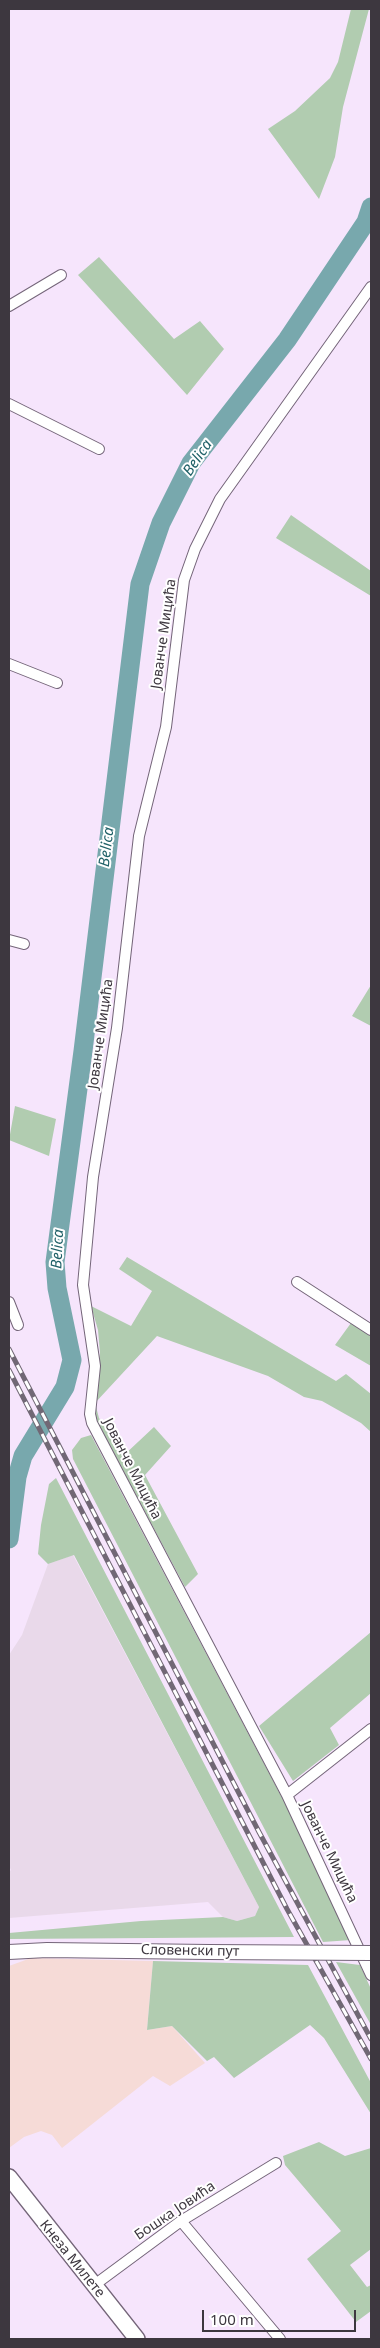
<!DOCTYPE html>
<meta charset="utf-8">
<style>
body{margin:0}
#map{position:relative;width:380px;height:2348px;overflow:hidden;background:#f6e5fc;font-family:"Noto Sans",sans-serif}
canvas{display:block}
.frame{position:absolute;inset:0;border:10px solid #3d373f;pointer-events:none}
.scale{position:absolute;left:202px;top:2310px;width:154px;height:22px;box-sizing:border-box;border:2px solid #3d373f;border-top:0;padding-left:6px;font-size:15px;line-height:18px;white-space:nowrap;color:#3d373f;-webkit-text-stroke:4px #fff;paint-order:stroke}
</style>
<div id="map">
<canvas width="380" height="2348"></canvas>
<div class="frame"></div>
<div class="scale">100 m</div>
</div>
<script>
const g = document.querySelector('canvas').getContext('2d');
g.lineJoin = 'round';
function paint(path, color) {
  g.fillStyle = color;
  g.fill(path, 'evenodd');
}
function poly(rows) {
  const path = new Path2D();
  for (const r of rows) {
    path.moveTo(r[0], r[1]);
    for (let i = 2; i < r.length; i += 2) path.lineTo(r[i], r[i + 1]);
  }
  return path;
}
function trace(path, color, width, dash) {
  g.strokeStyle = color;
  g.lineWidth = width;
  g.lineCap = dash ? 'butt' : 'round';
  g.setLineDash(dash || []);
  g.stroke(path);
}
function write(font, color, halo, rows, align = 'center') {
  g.font = font + ' "Noto Sans",sans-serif';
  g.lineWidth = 4;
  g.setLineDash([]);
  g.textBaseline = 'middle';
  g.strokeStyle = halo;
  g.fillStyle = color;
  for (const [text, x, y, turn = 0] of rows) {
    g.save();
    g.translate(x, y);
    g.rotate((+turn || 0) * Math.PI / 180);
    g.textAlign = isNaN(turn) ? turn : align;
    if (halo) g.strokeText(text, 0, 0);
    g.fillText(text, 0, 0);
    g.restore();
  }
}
paint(poly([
 [31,1958,153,1961,147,2030,172,2026,205,2063,170,2086,153,2076,62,2148,52,2135,41,2131,24,2137,9,2148,9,1966]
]), '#f6dbd7');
paint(poly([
 [73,1555,259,1907,255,1916,237,1921,223,1917,208,1902,9,1918,9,1872,11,1870,9,1866,9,1655,22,1635,48,1564]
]), '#e9d9ea');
paint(poly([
 [351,9,369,9,343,107,335,157,319,199,268,129,295,111,330,78,338,62],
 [99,257,174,339,200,321,224,349,187,395,78,275],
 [291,515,371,571,371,596,276,538],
 [371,985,371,1026,352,1016],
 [15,1106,56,1119,49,1156,9,1140],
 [127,1257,336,1381,346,1374,371,1394,371,1432,361,1423,322,1401,304,1397,268,1376,157,1336,95,1403,99,1418,123,1456,154,1427,171,1446,145,1475,198,1574,185,1587,93,1414,100,1353,98,1330,91,1306,131,1326,152,1291,119,1269],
 [351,1323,371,1336,371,1366,335,1345],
 [91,1435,288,1809,351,1940,323,1942,73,1459,72,1450,81,1438],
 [56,1478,294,1937,9,1939,9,1933,141,1921,223,1917,237,1921,255,1916,259,1907,74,1555,48,1564,38,1554,41,1525,49,1484],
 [371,1632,371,1693,330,1728,339,1745,293,1781,259,1726],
 [153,1961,308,1965,371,2083,371,2114,324,2038,310,2025,234,2078,214,2057,207,2061,172,2026,147,2030],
 [336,1962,360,1965,371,1989,371,2025],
 [319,2142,345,2156,371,2148,371,2249,350,2265,367,2287,371,2285,371,2311,356,2322,307,2259,341,2231,285,2165,283,2156]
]), '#b1ccb0');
trace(poly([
 [9,1539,17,1477,23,1456,65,1387,72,1360,57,1288,55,1262,83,1051,140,584,161,523,191,463,287,340,366,222,371,207]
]), '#78a8ad', 19);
const minor = poly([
 [371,287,220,499,195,549,184,580,166,727,139,836,117,1028,93,1177,83,1285,95,1366,90,1414,92,1423,287,1795,371,1975],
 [9,306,61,275],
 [9,404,99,449],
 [9,664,57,683],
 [9,940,24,944],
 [297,1282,371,1330],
 [9,1302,18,1325],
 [287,1795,371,1729],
 [181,2221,280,2339],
 [93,2286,181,2221,276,2163]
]);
const tertiary = poly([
 [9,1952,47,1950,209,1952]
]);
const secondary = poly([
 [9,2177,137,2339]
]);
trace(minor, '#746579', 12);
trace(tertiary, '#746579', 16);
trace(secondary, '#746579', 18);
trace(minor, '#fff', 10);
trace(tertiary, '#fff', 14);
trace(secondary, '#fff', 15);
const rail = poly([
 [9,1349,259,1832,371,2039],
 [9,1370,287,1909,371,2059]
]);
trace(rail, '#716875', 5);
trace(rail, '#fff', 3, [9]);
const tertiaryBridge = poly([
 [209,1952,371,1953]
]);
trace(tertiaryBridge, '#746579', 16, []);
trace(tertiaryBridge, '#fff', 14);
write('14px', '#3d373f', '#fff', [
 ["Јованче Мицића",164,634,-82],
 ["Јованче Мицића",101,1034,-82],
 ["Јованче Мицића",132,1469,63],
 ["Јованче Мицића",329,1852,64],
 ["Словенски пут",190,1951,1],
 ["Бошка Јовића",175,2211,-34],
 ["Кнеза Милете",72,2259,51]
]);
write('italic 15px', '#206168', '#fff', [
 ["Belica",198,458,-56],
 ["Belica",107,847,-83],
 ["Belica",58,1249,-87]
]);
</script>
